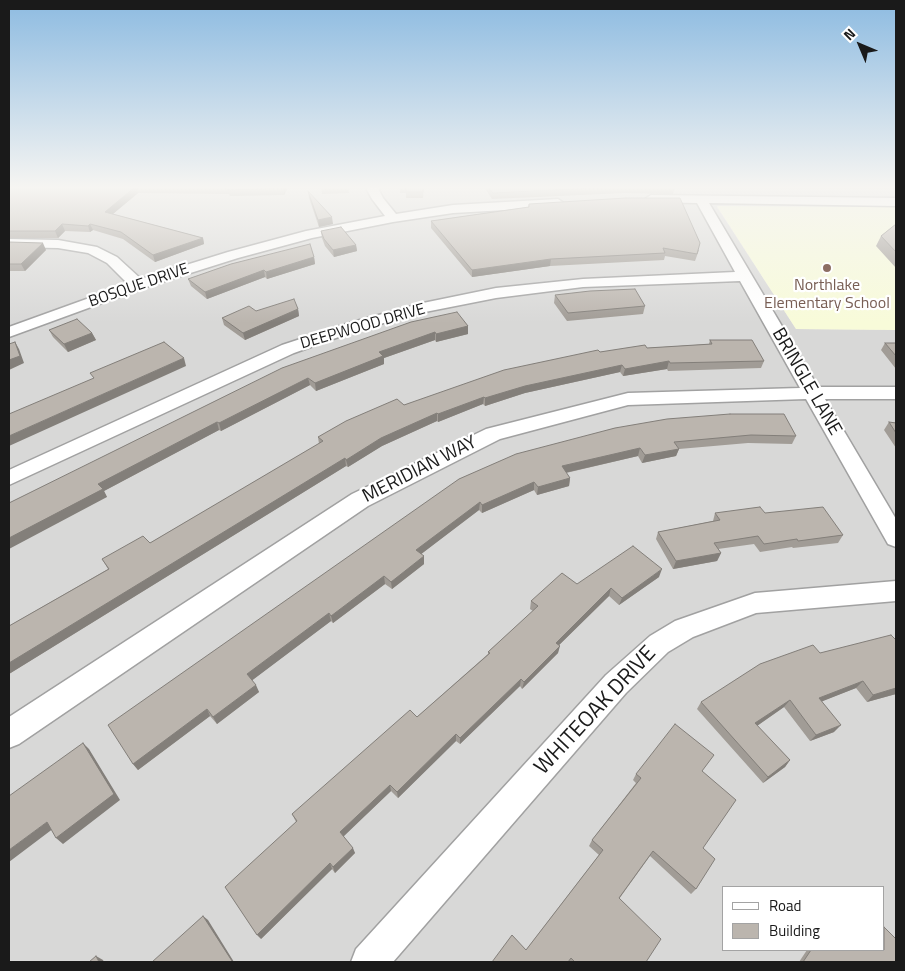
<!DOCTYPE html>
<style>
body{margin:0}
#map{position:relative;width:905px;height:971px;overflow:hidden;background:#ebe9e1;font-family:"Titillium Web",sans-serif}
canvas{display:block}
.frame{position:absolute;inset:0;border:10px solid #1a1a1a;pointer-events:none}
.legend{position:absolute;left:722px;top:886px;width:162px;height:65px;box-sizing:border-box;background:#fff;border:1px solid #a3a3a3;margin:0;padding:6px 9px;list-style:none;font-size:15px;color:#1a1a1a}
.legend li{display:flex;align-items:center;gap:10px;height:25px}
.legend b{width:25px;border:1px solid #a3a3a3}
.north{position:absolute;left:835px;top:20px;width:50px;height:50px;-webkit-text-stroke:4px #fff;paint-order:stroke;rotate:315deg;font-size:14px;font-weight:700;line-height:20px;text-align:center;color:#1a1a1a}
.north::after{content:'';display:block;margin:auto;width:18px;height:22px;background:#1a1a1a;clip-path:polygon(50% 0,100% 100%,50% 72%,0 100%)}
</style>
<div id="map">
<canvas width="905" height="971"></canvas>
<div class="frame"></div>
<ul class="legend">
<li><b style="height:6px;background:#fff"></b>Road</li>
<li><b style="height:14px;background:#bbb5ae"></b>Building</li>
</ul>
<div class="north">N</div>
</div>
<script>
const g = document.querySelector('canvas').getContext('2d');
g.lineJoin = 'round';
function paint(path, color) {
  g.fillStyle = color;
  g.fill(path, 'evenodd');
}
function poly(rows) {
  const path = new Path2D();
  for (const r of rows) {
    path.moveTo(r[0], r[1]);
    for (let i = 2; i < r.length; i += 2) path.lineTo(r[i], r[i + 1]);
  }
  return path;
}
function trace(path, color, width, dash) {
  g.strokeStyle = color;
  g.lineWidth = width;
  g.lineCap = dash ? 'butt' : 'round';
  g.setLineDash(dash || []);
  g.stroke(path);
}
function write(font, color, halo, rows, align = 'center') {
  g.font = font + ' "Titillium Web",sans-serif';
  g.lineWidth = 4.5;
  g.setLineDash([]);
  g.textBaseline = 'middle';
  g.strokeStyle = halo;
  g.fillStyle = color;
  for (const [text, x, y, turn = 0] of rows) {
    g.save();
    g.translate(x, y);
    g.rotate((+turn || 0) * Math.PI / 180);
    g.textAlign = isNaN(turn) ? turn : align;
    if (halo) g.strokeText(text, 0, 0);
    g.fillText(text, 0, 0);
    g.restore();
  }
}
paint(poly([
 [9,187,896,187,896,207,717,207,796,329,896,330,896,962,9,962],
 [724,887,884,887,884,950,724,950]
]), '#d8d8d7');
paint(poly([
 [717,206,896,207,896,330,796,329]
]), '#f8fbd9');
const street = poly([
 [368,187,380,187,379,190,383,198,396,214,453,205,558,199,564,203,558,207,453,213,393,222,312,238,238,258,143,288,9,337,9,327,128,284,107,263,88,253,58,248,9,247,9,239,58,240,97,247,117,257,141,279,228,252,306,231,385,216,372,199,367,190,368,187],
 [651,195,896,198,896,206,709,203,818,387,896,387,896,399,825,399,896,519,896,547,888,544,806,399,628,405,500,439,368,506,19,744,9,748,9,717,352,494,486,429,628,393,800,388,740,281,583,287,496,298,425,312,361,329,294,353,9,485,9,470,282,345,349,323,423,303,496,288,583,279,735,272,697,203,647,202,645,199,651,195],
 [896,581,896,601,756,613,693,637,668,652,626,693,393,962,351,962,356,949,606,675,650,636,675,621,755,593,896,581]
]);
trace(street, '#a1a1a1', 3);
paint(street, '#fff');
paint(poly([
 [9,187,288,187,284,195,230,196,229,194,138,193,113,214,203,238,204,244,155,262,123,239,93,230,90,232,65,231,58,238,9,238],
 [321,187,348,187,349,193,322,194],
 [400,187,424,187,423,198,406,198,406,193,400,193],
 [484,187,675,187,673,194,625,193,492,199],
 [704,187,896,187,896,189,812,189],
 [308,191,333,224,319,227,309,198],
 [529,204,699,250,695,261,665,256,664,260,550,266,472,277,431,228,431,221,528,207],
 [896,224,896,268,876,246,881,236],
 [321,231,356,245,357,251,334,257,325,246,322,238],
 [9,242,46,250,25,271,9,271],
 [314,257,315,264,267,279,265,277,207,299,191,286,188,279],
 [555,295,645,306,643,314,567,321,554,303],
 [298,309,299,316,245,340,224,325,222,318,256,311],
 [411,322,468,326,468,334,436,342,435,340,384,358,384,364,316,391,310,385,221,431,219,430,104,491,107,497,9,503],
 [49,330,92,333,96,340,68,352,53,337],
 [710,340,764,361,761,368,668,371,667,369,623,376,620,372,525,393,485,406,483,404,438,422,437,421,382,446,348,467,346,466,9,674,9,626,108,569,102,559,150,543,319,444,318,437,404,405,600,352,647,348,709,344],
 [885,343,896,343,896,369,881,350],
 [889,422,896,423,896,448,884,430],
 [615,428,796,436,792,444,748,443,679,449,676,456,642,463,638,456,566,473,570,478,569,486,537,495,534,490,482,513,479,510,421,554,424,564,392,589,385,584,333,623,331,621,252,680,259,692,217,724,210,716,138,770,133,764,459,479],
 [715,513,765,513,843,535,838,543,793,548,792,547,760,552,754,544,718,549,721,553,717,561,673,569,656,539,658,532,713,521],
 [659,577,619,605,609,596,559,645,558,653,522,689,520,686,460,744,456,741,398,798,391,791,343,836,355,853,335,873,332,869,261,939,296,822,292,814,417,717,488,654,488,652,533,611,530,609,531,601,577,584],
 [896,640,896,694,867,702,856,688,822,701,834,732,810,741,784,707,757,726,790,760,785,767,763,783,697,709,701,702],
 [702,772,696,889,691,894,650,856,619,899,646,962,569,962,526,950,599,855,589,846,592,840,636,783,633,780,636,774],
 [807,950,884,950,896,962,799,962]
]), '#a19c96');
paint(poly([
 [135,187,137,187,138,193,108,218,105,212],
 [283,187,288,187,284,195,283,188],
 [332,217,333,224,319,227,318,220],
 [62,224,65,231,58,238,55,231],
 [90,224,93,230,90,232,88,226],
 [203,238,204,244,155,262,153,255],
 [43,243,46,250,25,271,21,264],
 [356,245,357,251,334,257,333,250],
 [314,257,315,264,267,279,266,272],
 [551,259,550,266,472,277,472,270],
 [264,270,265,277,207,299,205,292],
 [298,309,299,316,245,340,243,333],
 [468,326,468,334,436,342,436,334],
 [435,332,435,340,384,358,384,364,316,391,315,383,379,352],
 [92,333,96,340,68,352,64,344],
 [15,342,19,349,24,363,9,370,9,360],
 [184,358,186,366,9,446,9,436],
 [669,361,667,369,623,376,625,369],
 [622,365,620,372,525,393,485,406,485,398,525,386],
 [308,378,310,385,221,431,219,423],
 [484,397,483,404,438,422,438,414],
 [437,413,437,421,382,446,348,467,346,460,381,438],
 [217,422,219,430,104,491,107,497,9,549,9,538,98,484],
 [640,448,638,456,560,474,562,466],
 [679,449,676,456,642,463,645,455],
 [345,458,346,466,9,674,9,663],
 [570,478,569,486,537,495,538,487],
 [534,482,534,490,482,513,482,505],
 [480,502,479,510,416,558,416,550],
 [721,553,717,561,673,569,676,561],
 [424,556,424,564,392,589,391,582],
 [662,569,659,577,619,605,622,598],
 [384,576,385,584,333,623,331,616],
 [611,588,609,596,554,650,556,643],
 [329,613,331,621,250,682,247,674],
 [560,646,558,653,522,689,524,682],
 [521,679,520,686,460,744,460,738],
 [863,681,856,688,813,705,819,698],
 [256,685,259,692,217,724,213,717],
 [896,688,896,694,867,702,873,695],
 [790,700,784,707,751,730,755,723],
 [207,709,210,716,138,770,133,764],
 [841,725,834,732,810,741,816,735],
 [456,734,456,741,398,798,397,792],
 [83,743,89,749,120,800,63,844,56,838],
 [790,760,785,767,763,783,768,777],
 [390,785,391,791,342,838,340,832],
 [47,822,54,828,9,862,9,850],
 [353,848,355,853,335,873,333,867],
 [330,863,332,869,261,939,257,935],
 [203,916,208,920,234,962,231,962],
 [96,956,103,960,104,962,99,962]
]), '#837f7a');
const building = poly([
 [9,187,135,187,105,212,203,238,153,255,121,232,90,224,88,226,62,224,55,231,9,231,9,187],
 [215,187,283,187,283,188,228,190,229,188,215,187],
 [406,187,423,187,423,192,406,192,406,187],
 [488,187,614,187,493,193,488,187],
 [308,191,332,217,318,220,308,191],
 [626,198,680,198,700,243,697,254,663,248,665,253,551,259,472,270,431,221,529,207,529,204,626,198],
 [896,224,896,252,881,236,896,224],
 [341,227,356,245,333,250,324,239,321,231,341,227],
 [9,242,43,243,21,264,9,264,9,242],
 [310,244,314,257,266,272,264,270,205,292,188,279,231,264,310,244],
 [635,289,645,306,568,313,555,295,590,291,635,289],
 [294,299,298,309,243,333,222,318,249,306,256,311,294,299],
 [457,312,468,326,436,334,435,332,379,352,383,356,315,383,308,378,219,423,217,422,98,484,103,489,9,538,9,503,282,368,411,322,457,312],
 [77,319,92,333,64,344,49,330,77,319],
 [710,340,752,340,764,361,670,363,669,361,625,369,622,365,525,386,485,398,484,397,438,414,437,413,381,438,346,460,345,458,9,663,9,626,109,569,102,559,143,536,150,543,323,441,318,437,346,421,397,399,404,405,504,370,598,350,600,352,645,345,647,348,712,344,710,340],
 [15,342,20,356,9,360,9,344,15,342],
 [164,342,184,358,9,436,9,414,94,378,90,373,164,342],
 [885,343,896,343,896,356,885,343],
 [730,414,784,414,796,436,751,435,674,442,679,449,645,455,640,448,562,466,570,478,538,487,534,482,482,505,480,502,416,550,424,556,391,582,384,576,331,616,329,613,247,674,256,685,213,717,207,709,133,764,108,725,459,479,516,454,615,428,667,419,730,414],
 [889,422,896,423,896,433,889,422],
 [760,507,765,513,823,507,843,535,798,541,797,539,764,544,758,536,714,543,721,553,676,561,658,532,720,520,715,513,760,507],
 [633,546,662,569,622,598,611,588,556,643,560,646,524,682,521,679,460,738,456,734,397,792,390,785,340,832,353,848,333,867,330,863,257,935,225,887,297,821,292,814,410,710,417,717,490,653,488,652,538,606,531,601,562,573,577,584,633,546],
 [891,635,896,640,896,688,873,695,863,681,819,698,841,725,816,735,790,700,755,723,790,760,768,777,701,702,760,664,813,645,820,653,891,635],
 [675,724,714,755,702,771,736,800,703,848,715,859,696,889,653,851,619,898,661,939,646,962,575,962,571,958,568,962,492,962,512,935,526,950,603,850,592,840,641,778,636,774,675,724],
 [83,743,114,794,56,838,47,822,9,850,9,796,83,743],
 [203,916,232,961,231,962,152,962,203,916],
 [884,927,896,939,896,962,803,962,811,950,884,950,884,927],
 [96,956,99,962,89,962,96,956]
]);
paint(building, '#bbb5ae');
trace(building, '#837f7a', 1);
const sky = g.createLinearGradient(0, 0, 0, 323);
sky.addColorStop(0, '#8dbbe1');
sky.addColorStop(0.58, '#f6f5f2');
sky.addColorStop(1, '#f6f5f200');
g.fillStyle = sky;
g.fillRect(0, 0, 905, 323);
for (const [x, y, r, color] of [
 [827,268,5,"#8d6e63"]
]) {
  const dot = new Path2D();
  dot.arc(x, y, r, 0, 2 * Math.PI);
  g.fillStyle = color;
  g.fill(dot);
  trace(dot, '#fff', 2);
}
write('16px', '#1a1a1a', '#fff', [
 ["BOSQUE DRIVE",139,286,-19],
 ["DEEPWOOD DRIVE",363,327,-16]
]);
write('16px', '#785e54', '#fff', [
 ["Northlake",827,286],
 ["Elementary School",827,304]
]);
write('19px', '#1a1a1a', '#fff', [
 ["BRINGLE LANE",806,382,60],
 ["MERIDIAN WAY",420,470,-27]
]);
write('22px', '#1a1a1a', '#fff', [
 ["WHITEOAK DRIVE",596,711,-47]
]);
</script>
